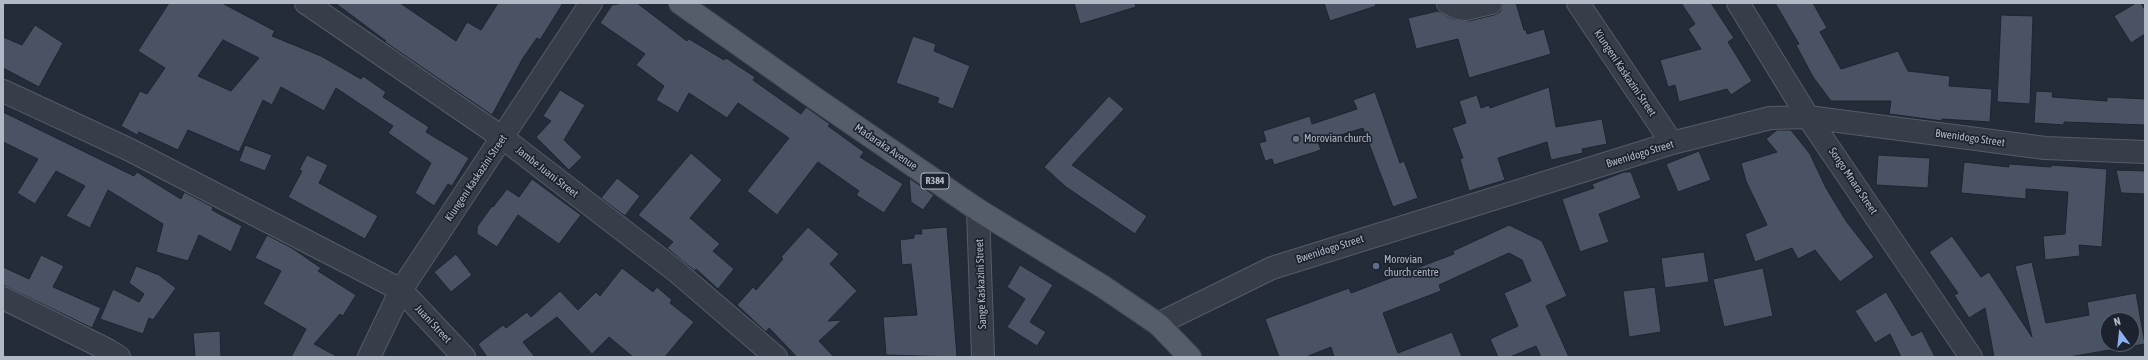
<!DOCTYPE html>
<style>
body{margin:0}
#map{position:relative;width:2148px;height:360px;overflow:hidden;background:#242c39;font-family:"Asap Condensed",sans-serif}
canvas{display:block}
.frame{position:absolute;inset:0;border:4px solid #b2b9c6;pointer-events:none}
.north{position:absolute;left:2100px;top:312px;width:40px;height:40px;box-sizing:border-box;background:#1c232f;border:1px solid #585f6b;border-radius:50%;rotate:345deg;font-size:11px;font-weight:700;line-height:16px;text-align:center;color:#b2b9c6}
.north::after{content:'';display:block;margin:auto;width:14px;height:18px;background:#8cb0f1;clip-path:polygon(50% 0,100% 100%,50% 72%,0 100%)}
</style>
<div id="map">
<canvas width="2148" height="360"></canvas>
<div class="frame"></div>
<div class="north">N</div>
</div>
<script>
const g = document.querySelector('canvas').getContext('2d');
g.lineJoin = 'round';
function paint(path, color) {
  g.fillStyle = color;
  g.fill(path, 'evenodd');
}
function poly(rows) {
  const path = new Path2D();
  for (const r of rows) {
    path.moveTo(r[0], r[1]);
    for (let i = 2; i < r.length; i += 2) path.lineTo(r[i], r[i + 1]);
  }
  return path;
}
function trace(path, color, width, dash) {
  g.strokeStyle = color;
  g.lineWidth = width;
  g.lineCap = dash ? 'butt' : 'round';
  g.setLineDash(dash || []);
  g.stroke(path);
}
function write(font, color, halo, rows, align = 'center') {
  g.font = font + ' "Asap Condensed",sans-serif';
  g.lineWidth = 3.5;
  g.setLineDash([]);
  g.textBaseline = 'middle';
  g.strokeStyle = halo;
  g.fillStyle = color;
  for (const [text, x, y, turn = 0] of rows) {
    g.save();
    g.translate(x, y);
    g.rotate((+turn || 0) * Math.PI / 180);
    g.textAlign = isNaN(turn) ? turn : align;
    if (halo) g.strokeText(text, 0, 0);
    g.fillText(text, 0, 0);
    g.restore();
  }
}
const building = poly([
 [169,3,222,3,275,31,272,36,321,56,361,79,363,76,386,92,383,97,429,127,426,132,469,158,452,186,448,184,434,206,415,193,431,163,388,133,393,126,336,88,324,111,281,87,272,105,263,100,239,152,188,130,178,150,139,132,137,135,121,126,140,91,147,94,165,68,138,51,169,3],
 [223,40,259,58,231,91,198,76,223,40],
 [335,3,400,3,456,41,467,22,481,30,498,3,563,3,540,40,537,38,523,58,492,115,385,42,386,41,335,3],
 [623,3,637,3,687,41,689,39,724,60,726,58,755,77,753,80,801,114,806,107,830,124,828,126,864,152,860,157,903,184,884,213,856,195,859,191,818,162,777,215,747,191,789,138,738,103,727,118,689,93,678,113,656,100,664,86,636,65,645,54,600,23,612,5,623,3],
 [1074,3,1135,3,1136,7,1080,24,1074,3],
 [1324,3,1375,3,1376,6,1330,21,1324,3],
 [1503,3,1516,3,1524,30,1526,30,1527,34,1544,29,1551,54,1469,78,1458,39,1416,49,1408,18,1438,11,1453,19,1469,21,1494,15,1500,12,1503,3],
 [1681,3,1711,3,1734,38,1728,42,1752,81,1731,95,1727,89,1679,102,1675,85,1668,87,1660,60,1701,49,1688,29,1695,24,1681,3],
 [1775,3,1813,3,1827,28,1820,32,1841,69,1898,51,1908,71,1950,76,1949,86,1992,89,1990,122,1942,119,1942,121,1889,114,1891,101,1831,101,1813,77,1796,45,1799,44,1775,3],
 [2136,3,2141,3,2145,10,2145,34,2131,43,2114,16,2136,3],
 [2001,15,2033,16,2030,104,1997,102,2001,15],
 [35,25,63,43,39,87,3,68,3,37,22,45,35,25],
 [913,36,936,44,934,51,970,66,953,109,937,103,939,98,896,83,913,36],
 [1549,87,1556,127,1602,119,1607,144,1582,149,1583,153,1551,160,1547,142,1498,158,1505,180,1469,191,1460,159,1463,158,1452,128,1466,123,1459,101,1477,95,1481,108,1489,105,1490,108,1549,87],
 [560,90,585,105,564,140,582,157,569,170,536,137,551,121,543,116,560,90],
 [2036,91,2053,92,2052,97,2107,101,2107,97,2145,99,2145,125,2064,122,2064,125,2034,123,2036,91],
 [1375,92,1400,163,1404,161,1418,198,1393,207,1363,128,1318,142,1321,150,1274,165,1272,159,1265,161,1259,143,1266,141,1263,131,1310,116,1312,124,1357,109,1353,100,1375,92],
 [1109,96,1124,109,1072,165,1147,216,1135,234,1066,187,1044,167,1109,96],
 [3,112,134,176,137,172,181,199,184,192,213,207,212,210,242,226,231,252,199,235,188,261,156,252,163,224,108,190,90,228,66,216,85,186,56,171,35,204,17,193,38,159,3,142,3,112],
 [1777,130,1791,130,1810,154,1826,188,1846,221,1874,257,1840,282,1815,250,1798,259,1792,248,1755,262,1745,234,1767,225,1746,181,1741,163,1777,152,1766,139,1777,130],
 [245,145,272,155,265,171,239,161,245,145],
 [1699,151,1711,180,1678,192,1666,164,1699,151],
 [691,153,722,180,690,218,720,244,713,251,734,269,718,289,696,269,695,271,667,248,673,242,638,215,691,153],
 [307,155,328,165,319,183,378,216,365,239,288,197,302,171,299,170,307,155],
 [1878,155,1930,158,1928,188,1876,185,1878,155],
 [1964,162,2009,167,2009,164,2051,167,2051,165,2107,169,2102,247,2079,245,2080,256,2045,260,2043,236,2065,234,2068,192,2026,189,2026,199,1961,193,1964,162],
 [2116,170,2145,171,2145,194,2121,193,2116,170],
 [1624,172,1631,172,1641,198,1599,214,1609,242,1580,252,1562,199,1594,188,1592,184,1624,172],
 [617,178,640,196,625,216,601,198,617,178],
 [909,178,934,195,923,210,911,202,909,178],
 [532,179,581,215,559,244,518,215,497,247,477,234,477,227,492,206,493,207,507,189,519,197,532,179],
 [1509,225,1542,241,1567,296,1546,306,1569,357,1541,357,1536,346,1510,357,1498,357,1490,339,1518,326,1504,293,1531,281,1522,260,1509,253,1439,285,1441,291,1383,313,1398,353,1452,332,1462,357,1334,357,1331,347,1306,357,1279,357,1265,319,1349,288,1351,293,1454,254,1453,251,1509,225],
 [808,227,839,254,830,264,857,291,828,321,842,320,819,341,834,357,797,357,769,328,766,332,737,305,753,287,756,290,783,259,781,257,808,227],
 [947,227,957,357,886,355,883,317,917,315,911,264,902,265,900,240,914,238,914,234,922,234,921,229,947,227],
 [267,235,292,248,321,268,318,271,356,295,343,316,340,314,314,344,338,357,291,357,306,329,263,304,281,271,255,258,267,235],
 [1952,236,1981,277,1989,272,2032,337,2015,266,2032,262,2046,323,2089,315,2087,302,2136,293,2145,344,2069,357,1994,357,1985,308,1969,318,1954,295,1958,293,1929,252,1952,236],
 [2108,320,2132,320,2132,344,2108,344,2108,320],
 [1704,252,1709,282,1665,288,1661,258,1704,252],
 [456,254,472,275,451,292,434,272,456,254],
 [41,255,64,266,53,287,101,308,92,328,3,285,3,267,29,279,41,255],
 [1020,265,1053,285,1030,322,1046,332,1037,346,1007,327,1025,299,1007,287,1020,265],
 [136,266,159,275,176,288,153,320,149,318,143,334,100,319,113,289,139,302,144,294,129,283,136,266],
 [622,268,653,292,657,287,672,300,670,303,694,322,665,357,633,357,609,337,592,354,557,317,523,342,535,357,487,357,478,344,503,325,506,328,527,312,531,317,560,291,578,310,596,292,600,296,622,268],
 [1763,268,1773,316,1724,327,1713,279,1763,268],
 [1655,287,1661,332,1629,337,1623,291,1655,287],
 [1886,292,1912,336,1922,331,1935,357,1901,357,1890,334,1875,343,1855,311,1886,292],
 [220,331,221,357,195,357,193,333,220,331]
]);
paint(building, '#4a5363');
trace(building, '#1e2531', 1);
const minor = poly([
 [306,3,503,138,676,271,776,357],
 [1448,3,1458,8,1466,9,1491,3],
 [1578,3,1672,143],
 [1738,3,1808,117,1971,357],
 [3,91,130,150,401,290,464,357],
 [978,210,983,357],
 [3,298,108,350,119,357],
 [1158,324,1272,268,1672,143,1770,118,1808,117,2045,148,2145,152],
 [369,357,401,290,591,3]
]);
const major = poly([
 [680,3,816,99,978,210,1102,286,1158,324,1190,357]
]);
trace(minor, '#555c68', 24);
trace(major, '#404753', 24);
trace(minor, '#373e4a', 22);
trace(major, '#555d6a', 22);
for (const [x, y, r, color] of [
 [1296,139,4,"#6b7280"],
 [1376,266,4,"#5c6f8a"]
]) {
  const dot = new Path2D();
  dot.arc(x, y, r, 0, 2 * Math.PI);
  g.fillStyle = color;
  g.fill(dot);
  trace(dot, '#1c232f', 1.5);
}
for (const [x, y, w] of [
 [935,181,28]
]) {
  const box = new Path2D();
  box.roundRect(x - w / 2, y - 8, w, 16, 3);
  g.fillStyle = '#1c232f';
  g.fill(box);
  trace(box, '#b2b9c6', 1);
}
write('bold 10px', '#b2b9c6', null, [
 ["R384",935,181]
]);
write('11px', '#b2b9c6', '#1c232f', [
 ["Kiungeni Kaskazini Street",1625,73,56],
 ["Bwenidogo Street",1970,138,8],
 ["Madaraka Avenue",886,147,34],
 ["Bwenidogo Street",1640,154,-17],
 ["Jambe Juani Street",547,172,38],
 ["Kiungeni Kaskazini Street",476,178,-56],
 ["Songo Mnara Street",1853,181,56],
 ["Bwenidogo Street",1330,249,-18],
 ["Sange Kaskazini Street",981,284,-92],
 ["Juani Street",433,324,47]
]);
write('11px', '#b2b9c6', '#1c232f', [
 ["Morovian church",1304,139],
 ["Morovian",1384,260],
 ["church centre",1384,273]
], 'left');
</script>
